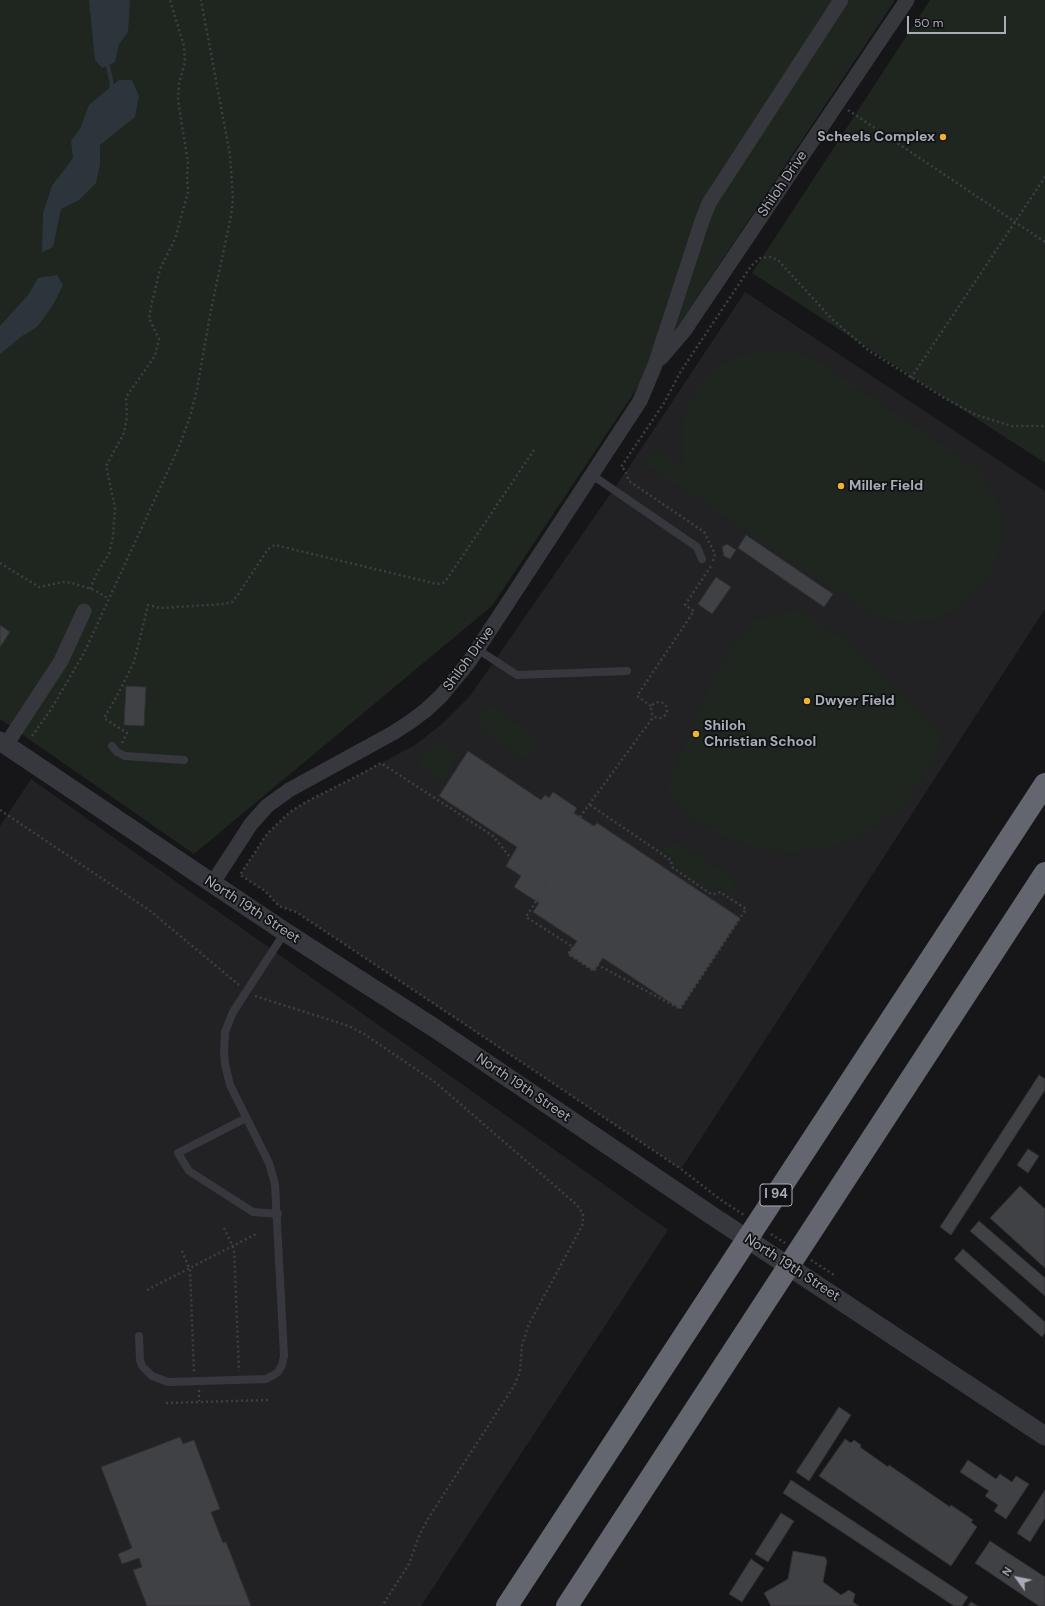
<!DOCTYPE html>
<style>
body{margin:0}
#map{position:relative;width:1045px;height:1606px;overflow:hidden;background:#161618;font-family:"DM Sans",sans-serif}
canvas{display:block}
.north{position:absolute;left:997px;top:1558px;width:40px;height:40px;-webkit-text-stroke:3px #111113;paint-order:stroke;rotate:303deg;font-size:11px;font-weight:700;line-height:16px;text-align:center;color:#a8adb8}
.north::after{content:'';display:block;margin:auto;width:14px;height:18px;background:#a8adb8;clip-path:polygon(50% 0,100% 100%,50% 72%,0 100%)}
.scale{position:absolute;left:907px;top:16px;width:99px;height:18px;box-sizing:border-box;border:2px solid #a8adb8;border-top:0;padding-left:5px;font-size:12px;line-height:14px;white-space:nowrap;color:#a8adb8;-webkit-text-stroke:3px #111113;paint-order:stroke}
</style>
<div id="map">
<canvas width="1045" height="1606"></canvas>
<div class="north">N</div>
<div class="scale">50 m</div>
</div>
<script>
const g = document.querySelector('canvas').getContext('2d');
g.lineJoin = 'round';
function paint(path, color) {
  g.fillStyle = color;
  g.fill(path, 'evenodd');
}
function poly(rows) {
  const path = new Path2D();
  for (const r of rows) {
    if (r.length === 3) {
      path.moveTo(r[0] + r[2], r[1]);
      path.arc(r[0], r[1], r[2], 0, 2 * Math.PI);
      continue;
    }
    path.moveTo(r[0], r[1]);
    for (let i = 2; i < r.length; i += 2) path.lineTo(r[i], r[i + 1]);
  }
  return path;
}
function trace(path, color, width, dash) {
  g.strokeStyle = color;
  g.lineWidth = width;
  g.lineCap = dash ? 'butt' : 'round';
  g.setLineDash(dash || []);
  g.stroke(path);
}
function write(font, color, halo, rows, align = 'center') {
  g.font = font + ' "DM Sans",sans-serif';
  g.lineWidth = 3.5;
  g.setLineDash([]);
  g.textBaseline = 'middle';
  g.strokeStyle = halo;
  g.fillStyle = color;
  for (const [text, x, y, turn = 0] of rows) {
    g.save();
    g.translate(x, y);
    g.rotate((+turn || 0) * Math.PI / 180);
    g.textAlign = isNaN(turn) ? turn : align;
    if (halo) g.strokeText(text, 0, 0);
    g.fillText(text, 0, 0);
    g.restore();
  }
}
paint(poly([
 [745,292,1045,491,1045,609,681,1169,296,912,279,906,265,891,240,875,267,834,290,812,306,802,361,774,415,745,442,724,470,696,629,467],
 [31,779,668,1230,421,1606,0,1606,0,826]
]), '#222225');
paint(poly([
 [0,0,895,0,492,606,194,854,0,719],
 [930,0,1045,0,1045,463,752,273],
 [778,350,801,354,820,363,965,460,981,475,993,493,999,508,1002,526,1000,548,994,566,981,588,959,607,934,619,907,623,882,618,864,609,645,464,655,449,686,470,682,450,683,425,689,402,701,384,714,369,733,358,756,351],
 [800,610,852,645,943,734,934,758,924,777,907,800,883,821,859,836,829,848,788,852,754,848,722,836,692,816,667,789,717,669,731,652,752,621],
 [488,704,540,739,526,760,474,725],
 [441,742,459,754,442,781,420,766,417,759,421,755],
 [671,844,681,845,730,877,734,884,735,892,732,896,720,888,714,892,673,865,673,858,662,850]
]), '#1e261f');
paint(poly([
 [89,0,130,0,128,32,119,44,115,62,102,68,95,60],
 [119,80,132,80,139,96,135,117,100,145,100,165,96,183,79,200,61,209,53,247,42,252,43,213,52,186,73,158,71,141,80,129,89,105],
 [57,275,63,285,53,305,37,327,22,336,0,354,0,326,29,294,38,278]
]), '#2c353c');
trace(poly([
 [107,61,112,85,111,90]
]), '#2c353c', 4);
const building = poly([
 [746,535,833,594,824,607,738,548,746,535],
 [727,544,736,550,730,559,724,556,722,547,727,544],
 [716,577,731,587,712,614,698,604,716,577],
 [0,625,10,632,0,647,0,625],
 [126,686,146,687,144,726,124,725,126,686],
 [468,751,541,800,545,795,549,798,553,792,577,808,574,813,580,817,594,826,597,823,740,918,680,1009,603,958,594,971,568,954,577,941,533,912,539,903,514,887,521,876,506,866,517,847,439,796,468,751],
 [1039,1075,1045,1079,1045,1090,951,1235,940,1227,1039,1075],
 [1028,1149,1039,1156,1028,1173,1017,1165,1028,1149],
 [1020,1186,1045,1209,1045,1268,990,1218,1020,1186],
 [979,1221,1045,1278,1045,1296,970,1231,979,1221],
 [963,1249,1045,1322,1045,1333,1042,1337,954,1259,963,1249],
 [839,1407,851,1415,809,1481,796,1472,839,1407],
 [180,1437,183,1444,194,1440,220,1509,211,1512,223,1543,226,1542,251,1606,147,1606,133,1570,142,1567,139,1558,122,1564,118,1554,132,1548,101,1467,180,1437],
 [845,1439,851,1443,854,1440,861,1445,860,1447,888,1467,889,1465,950,1507,951,1505,973,1520,971,1522,977,1527,951,1566,819,1476,845,1439],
 [968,1460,996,1479,1000,1474,1012,1482,1016,1476,1029,1484,1006,1519,994,1511,998,1505,985,1496,989,1491,960,1472,968,1460],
 [791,1480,968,1597,962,1606,954,1606,783,1493,791,1480],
 [1045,1490,1045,1518,1030,1542,1017,1533,1045,1490],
 [781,1513,794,1521,768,1562,755,1554,781,1513],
 [990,1541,1045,1577,1045,1606,1039,1606,975,1563,990,1541],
 [793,1551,825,1557,827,1561,823,1582,841,1595,849,1590,855,1594,853,1602,859,1606,771,1606,764,1593,788,1579,793,1551],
 [751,1559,764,1568,742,1602,729,1594,751,1559],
 [971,1602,978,1606,968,1606,971,1602]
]);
paint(building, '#404145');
trace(building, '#303034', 1);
trace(poly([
 [848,110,1045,242],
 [911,378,1045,177],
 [713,561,715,554,704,532,629,481,625,470,621,467,664,403,681,371,751,266,760,258,770,257,778,260,832,319,868,350,946,399,976,415,1012,426,1045,426],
 [0,563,39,587,63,582,72,583,94,590,108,598],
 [90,589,98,571,109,554,113,537,115,508,106,466,124,433,127,417,126,397,155,356,159,339,149,318,151,307,160,269,175,239,188,192,187,175,188,163,178,100,179,84,185,61,184,46,170,0],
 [659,710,8],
 [651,706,637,696,694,611,685,605,711,566],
 [32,736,50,711,84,653,178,449,190,417,197,389,211,310,231,216,233,199,230,155,201,0],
 [122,743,127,733,104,718,117,696,134,662,148,605,160,608,224,604,232,602,237,596,268,549,275,545,437,584,443,583,447,579,534,450],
 [590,805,671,860,672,867,711,894,716,894,720,892,746,909,680,1009,598,965,594,971,568,954,573,947,526,917,547,884,513,861,493,836,381,763,361,774,306,802,290,812,267,834,240,875,265,891,279,906,296,912,451,1015,681,1169,721,1200,744,1215],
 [0,810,149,910,239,985],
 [580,817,654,716],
 [255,996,349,1026,364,1034,435,1082,577,1205,583,1214,583,1222,582,1226,529,1324,522,1345,520,1372,514,1386,429,1517,419,1536,409,1564,382,1606],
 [224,1228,234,1249,239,1371],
 [771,1234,785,1243],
 [182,1251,190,1270,194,1372],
 [811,1260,834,1275],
 [147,1290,256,1234],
 [199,1390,199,1401],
 [166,1403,269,1400]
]), '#3d3f44', 2.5, [2, 3]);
trace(poly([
 [592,475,697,547,702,559],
 [477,649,517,675,627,671],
 [112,746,117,752,125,756,184,760],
 [246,1118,178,1153,189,1171,253,1212,278,1214],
 [139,1336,140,1360,142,1366,152,1376,168,1382,266,1379,272,1376,278,1372,282,1365,284,1356,275,1184,269,1163,230,1085,225,1064,224,1053,225,1032,233,1012,285,932]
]), '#37383d', 8);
trace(poly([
 [661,358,684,331,907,0],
 [6,745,61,661,84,611],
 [212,884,251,824,267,806,289,790,393,733,410,722,426,710,441,696,469,662,640,401,655,365,702,221,709,203,841,0]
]), '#37383d', 15);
trace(poly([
 [0,741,285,932,436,1029,711,1215,1045,1436]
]), '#37383d', 19);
trace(poly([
 [507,1606,1045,784],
 [567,1606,1045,873]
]), '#63666e', 22);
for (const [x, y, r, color] of [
 [943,137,4,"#f2b134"],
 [841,486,4,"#f2b134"],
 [807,701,4,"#f2b134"],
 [696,734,4,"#f2b134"]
]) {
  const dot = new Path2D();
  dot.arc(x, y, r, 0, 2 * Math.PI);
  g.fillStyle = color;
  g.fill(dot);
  trace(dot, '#111113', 1.5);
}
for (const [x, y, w] of [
 [776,1195,32]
]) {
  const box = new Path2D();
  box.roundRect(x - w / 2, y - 11, w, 22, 3);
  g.fillStyle = '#111113';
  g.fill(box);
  trace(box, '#a8adb8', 1);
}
write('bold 13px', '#a8adb8', null, [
 ["I 94",776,1195]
]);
write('bold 14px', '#a8adb8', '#111113', [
 ["Scheels Complex",935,137,"right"],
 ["Miller Field",849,486],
 ["Dwyer Field",815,701],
 ["Shiloh",704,726],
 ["Christian School",704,742]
], 'left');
write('14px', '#a8adb8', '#111113', [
 ["Shiloh Drive",783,184,-56],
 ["Shiloh Drive",469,659,-54],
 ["North 19th Street",252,910,33],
 ["North 19th Street",523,1088,34],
 ["North 19th Street",792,1268,33]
]);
</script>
